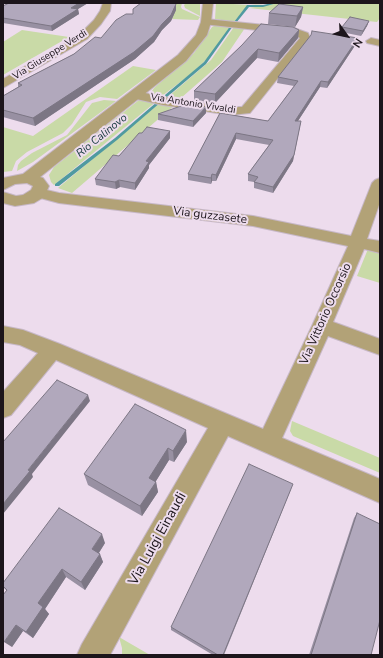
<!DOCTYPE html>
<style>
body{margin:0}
#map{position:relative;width:383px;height:658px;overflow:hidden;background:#eddced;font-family:"Nunito Sans",sans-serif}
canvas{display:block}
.frame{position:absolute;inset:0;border:4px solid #1c151b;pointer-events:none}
.north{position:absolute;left:327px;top:16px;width:40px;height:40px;-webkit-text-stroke:3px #eddced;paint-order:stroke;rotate:123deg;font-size:11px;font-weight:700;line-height:16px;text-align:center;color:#1c151b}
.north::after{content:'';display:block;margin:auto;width:14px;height:18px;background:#1c151b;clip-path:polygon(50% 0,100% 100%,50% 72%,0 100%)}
</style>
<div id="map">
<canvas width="383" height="658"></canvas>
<div class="frame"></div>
<div class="north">N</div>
</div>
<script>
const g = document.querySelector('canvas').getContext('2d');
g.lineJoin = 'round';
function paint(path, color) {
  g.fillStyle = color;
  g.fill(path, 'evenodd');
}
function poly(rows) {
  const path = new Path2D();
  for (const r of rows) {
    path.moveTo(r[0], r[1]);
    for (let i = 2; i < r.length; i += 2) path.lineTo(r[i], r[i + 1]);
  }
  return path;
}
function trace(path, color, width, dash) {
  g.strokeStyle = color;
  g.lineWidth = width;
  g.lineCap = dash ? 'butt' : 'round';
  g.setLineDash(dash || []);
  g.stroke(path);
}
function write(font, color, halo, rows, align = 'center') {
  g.font = font + ' "Nunito Sans",sans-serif';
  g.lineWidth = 4;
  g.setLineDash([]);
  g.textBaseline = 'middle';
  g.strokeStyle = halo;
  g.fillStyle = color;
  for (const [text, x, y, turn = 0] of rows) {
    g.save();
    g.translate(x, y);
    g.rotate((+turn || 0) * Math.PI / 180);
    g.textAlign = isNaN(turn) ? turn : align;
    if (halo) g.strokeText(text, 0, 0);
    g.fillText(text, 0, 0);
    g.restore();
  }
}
paint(poly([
 [176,3,182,3,181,7,182,9,200,17,198,20,172,19],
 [186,3,200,3,200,16,185,8,184,5],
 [216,3,250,5,273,3,247,6,234,22,215,19],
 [279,3,380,3,380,18,377,22,249,8],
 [216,25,231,26,207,59,192,73,162,96,154,94,152,91,154,88,194,53,212,27],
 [234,27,245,28,222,62,181,98,169,96,211,60],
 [22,30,69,37,3,75,3,42],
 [133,66,156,70,117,99,100,97,86,102,72,124,63,133,27,152,16,161,12,171,3,172,3,127,33,136],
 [104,100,116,101,33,162,17,171,18,165,21,161,32,153,67,135,92,103],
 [139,100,157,101,54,185,51,182,49,175,54,167],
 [161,102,176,104,72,193,58,188],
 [368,249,380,252,380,283,357,276],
 [292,421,380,458,380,473,293,436,290,431],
 [119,637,150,655,122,655,122,648]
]), '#c9daa7');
paint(poly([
 [272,3,277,3,263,7,249,7,236,23,234,22,247,5,263,5,272,3],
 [231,25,233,26,206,64,167,97,165,97,165,95,204,62,231,25],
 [158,101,161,102,117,140,59,186,55,186,55,184,115,138,158,101]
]), '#509aa0');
const minor = poly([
 [103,3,111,3,110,11,101,24,87,39,3,88,3,79,79,35,94,20,100,11,103,3],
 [206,19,294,28,308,33,310,38,250,113,231,115,163,105,132,98,130,95,132,92,136,91,163,97,231,107,242,107,300,38,292,34,203,24,201,22,203,20,206,19],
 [371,38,380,40,380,46,367,43,366,41,371,38],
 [380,178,380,202,367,239,380,241,380,253,364,249,333,322,380,339,380,355,328,336,282,438,380,479,380,503,228,436,110,655,77,655,82,644,208,428,56,360,11,415,3,418,3,392,38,353,20,345,3,342,3,326,23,330,60,344,263,429,312,326,348,246,253,226,59,203,33,196,30,193,33,190,38,188,59,193,253,216,351,236,372,183,375,180,380,178]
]);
const tertiary = poly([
 [203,3,213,3,211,22,207,35,186,61,40,177,43,178,49,186,44,197,34,203,15,206,3,203,3,192,16,196,23,195,31,190,33,186,27,183,15,184,3,190,3,178,23,174,178,55,196,35,201,22,203,3]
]);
trace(minor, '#c7b8c7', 2);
trace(tertiary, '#c7b8c7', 2);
paint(minor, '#b2a277');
paint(tertiary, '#b2a277');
paint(poly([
 [9,3,88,3,78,9,79,14,52,31,3,23,3,6],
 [303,7,301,17,295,27,268,24,269,13],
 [176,10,171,21,162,30,154,42,135,59,35,126,3,117,3,96,18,87,18,83,74,54,101,38,133,14],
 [369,21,367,26,361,36,341,32,342,27],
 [299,30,298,38,278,62,257,58,215,103,194,100,194,91,242,45],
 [356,44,327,88,320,87,298,121,293,161,273,193,254,188,254,182,248,181,248,174,269,145,236,139,216,181,212,181,211,184,188,180,188,174,220,113,268,121,294,86,277,83,278,77],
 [206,113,193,127,158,120,158,114],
 [170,131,170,138,149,165,149,168,135,190,120,187,116,189,96,185,95,179,142,133],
 [187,442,174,462,169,460,156,481,156,482,158,492,142,516,88,485,84,474],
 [291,489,224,655,213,655,171,630,171,627],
 [357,513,371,655,309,655,354,518],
 [105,543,99,553,103,562,85,590,66,577,45,609,49,614,33,638,23,631,12,647,7,591,3,587,3,583]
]), '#9890a2');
paint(poly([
 [79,3,88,3,78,9,79,14,52,31,51,26,71,8],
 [176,4,176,10,171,21,162,30,154,42,135,59,35,126,33,118],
 [303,7,301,17,295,27,297,16],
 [369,21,367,26,361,36,363,31],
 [299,30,298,38,278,62,279,53],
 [358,38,356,44,327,88,328,82],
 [258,49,257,58,215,103,215,94],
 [321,81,320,87,294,127,295,121],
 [206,107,206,113,193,127,193,121],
 [301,121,293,161,273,193,273,187],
 [170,131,170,138,149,165,149,168,135,190,135,183,146,161],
 [236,133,236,139,216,181,216,175],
 [212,174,212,181,211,184,211,178],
 [119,180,120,187,116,189,115,182],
 [88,395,90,401,32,474,33,477,3,514,3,504,28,470],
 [186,430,187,442,174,462,173,451],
 [168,448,169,460,151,489,149,478],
 [156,482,158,492,142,516,140,506],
 [102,534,105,543,96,557,92,549],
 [100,554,103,562,85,590,81,582],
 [62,569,66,577,45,609,49,614,33,638,26,632,38,603],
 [16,625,23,631,12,647,4,642]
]), '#7c7684');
const building = poly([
 [9,3,79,3,71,8,78,9,51,26,3,18,3,6,9,3],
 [141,3,175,3,176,4,171,15,162,24,153,36,134,52,33,118,3,110,3,96,22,85,18,83,74,54,95,37,101,38,116,20,126,14,133,14,133,9,141,3],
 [279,4,303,7,297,16,269,13,279,4],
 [350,17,369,21,363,31,342,27,350,17],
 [261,24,293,27,299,30,279,53,258,49,215,94,194,91,242,45,261,24],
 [312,31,358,38,328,82,321,81,295,121,301,121,294,155,273,187,254,182,258,177,248,174,273,140,236,133,216,175,212,174,211,178,188,174,220,113,268,121,298,81,278,77,311,35,312,31],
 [184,105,206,107,193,121,158,114,184,105],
 [147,127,170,131,146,161,149,162,135,183,119,180,115,182,95,179,113,155,119,156,139,133,142,133,147,127],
 [57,380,88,395,28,470,30,471,3,504,3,442,57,380],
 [135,404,186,430,173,451,168,448,149,478,156,482,140,506,84,474,135,404],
 [249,464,293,484,223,655,218,655,171,627,249,464],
 [59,508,102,534,92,549,100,554,81,582,62,569,38,603,43,607,26,632,16,625,4,642,3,641,3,595,7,590,3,586,3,583,59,508],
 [357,513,380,524,380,620,371,655,311,655,357,513]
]);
paint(building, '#b1a8bc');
trace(building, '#7c7684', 1);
write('10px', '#1c151b', '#eddced', [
 ["Via Giuseppe Verdi",50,55,-32],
 ["Via Antonio Vivaldi",193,104,9]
]);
write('italic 11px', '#13383b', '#eddced', [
 ["Rio Calinovo",102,136,-39]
]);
write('12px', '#1c151b', '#eddced', [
 ["Via guzzasete",210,216,7],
 ["Via Vittorio Occorsio",326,314,-66]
]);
write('14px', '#1c151b', '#eddced', [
 ["Via Luigi Einaudi",158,539,-61]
]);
</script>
